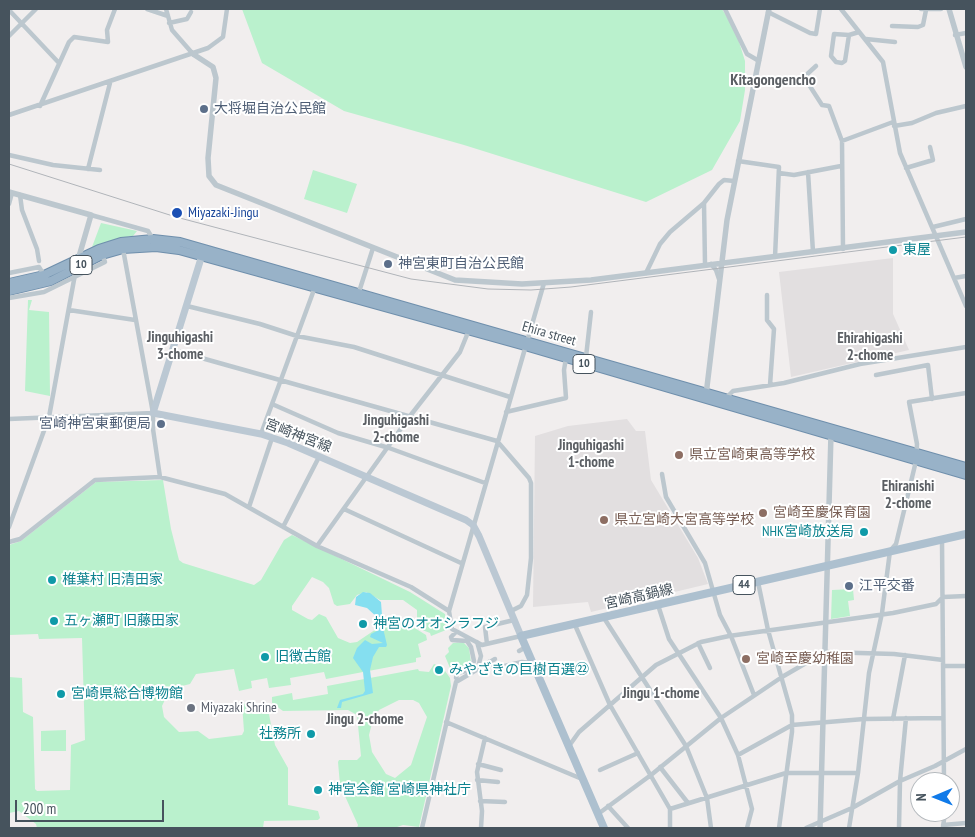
<!DOCTYPE html>
<meta charset="utf-8">
<style>
body{margin:0}
#map{position:relative;width:975px;height:837px;overflow:hidden;background:#f1eeee;font-family:"PT Sans Narrow",sans-serif}
canvas{display:block}
.frame{position:absolute;inset:0;border:10px solid #46535d;pointer-events:none}
.north{position:absolute;left:910px;top:772px;width:50px;height:50px;box-sizing:border-box;background:#fff;border:1px solid #b5babe;border-radius:50%;rotate:269deg;font-size:14px;font-weight:700;line-height:20px;text-align:center;color:#46535d}
.north::after{content:'';display:block;margin:auto;width:18px;height:22px;background:#107ae9;clip-path:polygon(50% 0,100% 100%,50% 72%,0 100%)}
.scale{position:absolute;left:15px;top:800px;width:149px;height:22px;box-sizing:border-box;border:2px solid #46535d;border-top:0;padding-left:6px;font-size:15px;line-height:18px;white-space:nowrap;color:#46535d;-webkit-text-stroke:4px #fff;paint-order:stroke}
</style>
<div id="map">
<canvas width="975" height="837"></canvas>
<div class="frame"></div>
<div class="north">N</div>
<div class="scale">200 m</div>
</div>
<script>
const g = document.querySelector('canvas').getContext('2d');
g.lineJoin = 'round';
function paint(path, color) {
  g.fillStyle = color;
  g.fill(path, 'evenodd');
}
function poly(rows) {
  const path = new Path2D();
  for (const r of rows) {
    path.moveTo(r[0], r[1]);
    for (let i = 2; i < r.length; i += 2) path.lineTo(r[i], r[i + 1]);
  }
  return path;
}
function trace(path, color, width, dash) {
  g.strokeStyle = color;
  g.lineWidth = width;
  g.lineCap = dash ? 'butt' : 'round';
  g.setLineDash(dash || []);
  g.stroke(path);
}
function write(font, color, halo, rows, align = 'center') {
  g.font = font + ' "PT Sans Narrow","Noto Sans JP",sans-serif';
  g.lineWidth = 4;
  g.setLineDash([]);
  g.textBaseline = 'middle';
  g.strokeStyle = halo;
  g.fillStyle = color;
  for (const [text, x, y, turn = 0] of rows) {
    g.save();
    g.translate(x, y);
    g.rotate((+turn || 0) * Math.PI / 180);
    g.textAlign = isNaN(turn) ? turn : align;
    if (halo) g.strokeText(text, 0, 0);
    g.fillText(text, 0, 0);
    g.restore();
  }
}
paint(poly([
 [893,258,893,314,909,350,791,377,779,272],
 [627,419,636,431,645,431,651,480,698,558,708,584,591,612,588,602,533,607,535,436,568,426]
]), '#e2dfe0');
paint(poly([
 [242,9,722,9,736,32,745,61,745,90,740,121,712,170,646,202,464,145,344,111,262,63],
 [313,170,357,184,347,213,304,199],
 [101,223,137,231,133,236,119,238,92,247],
 [28,300,32,300,29,310,49,312,50,396,25,391],
 [163,480,171,529,179,560,183,563,254,585,261,580,284,540,292,535,410,592,445,614,446,630,431,636,430,633,417,628,417,610,403,600,380,600,366,592,357,595,350,604,337,606,334,604,329,588,323,582,312,577,292,606,292,610,308,619,312,620,319,614,326,617,338,638,350,643,357,642,391,619,400,619,426,635,427,640,418,644,421,657,416,658,416,662,326,679,324,672,290,678,291,685,269,688,267,678,251,681,252,688,239,691,234,669,196,674,190,684,170,689,162,706,164,717,179,732,198,731,209,739,242,735,244,731,242,704,255,702,257,711,268,709,275,745,288,768,288,805,318,811,320,818,318,820,264,821,263,828,37,828,36,824,19,811,9,813,9,677,22,678,23,712,33,717,35,789,37,791,70,790,71,745,85,740,82,638,39,639,38,634,9,635,9,545,21,541,96,482],
 [853,589,854,600,848,601,850,616,831,619,832,590],
 [463,642,469,648,471,662,469,667,465,670,450,668,445,656,449,652,448,648,453,643],
 [434,664,443,668,450,678,451,686,419,827,403,825,394,828,357,828,358,825,340,785,338,762,339,760,357,760,361,756,357,715,348,710,283,711,272,703,272,697,292,693,293,700,328,694,327,686,418,669,419,671,429,672],
 [399,700,413,700,419,703,427,717,411,765,395,778,386,774,372,752,369,735,373,719,379,710],
 [66,730,66,751,41,751,41,731]
]), '#baf1cd');
paint(poly([
 [363,592,370,593,381,602,383,628,387,645,386,647,379,647,373,657,370,670,373,693,342,702,341,708,337,708,340,700,363,694,365,691,363,672,353,658,357,648,365,640,372,644,383,643,370,637,371,634,379,630,378,618,367,608,355,605,356,597]
]), '#85dff0');
const trunk = poly([
 [9,283,44,275,99,249,121,242,153,239,180,242,966,467],
 [9,291,51,281,102,255,123,249,156,247,179,250,525,346,966,475]
]);
trace(trunk, '#6f8fac', 10);
trace(poly([
 [147,9,168,16],
 [166,9,172,30,193,54],
 [725,9,747,54,759,61],
 [841,9,883,62,900,153,966,306],
 [921,9,941,9],
 [9,10,59,63],
 [768,12,810,33,816,34,820,9],
 [169,23,187,19,191,12],
 [892,26,918,27,923,25,926,10],
 [849,35,845,61,842,63,836,62,831,56,834,34,849,35,859,32],
 [955,35,966,33],
 [9,36,36,9],
 [866,39,895,42],
 [816,66,804,77,822,105,829,106,842,141,843,249],
 [40,106,69,42,74,37,108,42,107,30,115,9],
 [9,115,208,48,223,37,227,9],
 [894,126,912,123,936,113,966,106],
 [842,141,893,122],
 [9,155,53,165,100,170],
 [738,161,779,167,775,257],
 [906,168,933,160,930,147],
 [88,169,110,83],
 [808,172,813,252],
 [779,173,794,175,841,166],
 [20,195,22,210,37,249,39,261],
 [704,203,705,264],
 [9,204,12,193],
 [91,215,148,231,153,239],
 [933,227,966,219],
 [123,249,153,413,153,429,160,477],
 [711,264,716,270,719,279],
 [9,273,39,267,44,275],
 [646,273,660,244,670,232,704,203,719,184,724,180,734,181],
 [954,278,966,276],
 [358,295,373,248],
 [767,295,767,320,774,329,770,385],
 [9,298,44,292,105,262,102,255],
 [187,306,260,324,297,336,354,347,510,397],
 [69,310,135,320],
 [173,350,497,441,529,478,531,483,531,558,527,595,521,606,511,611],
 [586,357,591,312],
 [876,375,928,365,932,399],
 [726,398,733,391,784,383,860,364,966,347],
 [272,404,338,433,389,448,485,483],
 [506,412,566,398,564,370,566,358],
 [9,419,153,413],
 [261,434,315,287],
 [662,474,666,497,705,563,720,615,731,636,754,695],
 [249,507,272,438],
 [344,509,461,563],
 [9,527,49,417,76,269],
 [283,527,319,457],
 [942,540,944,782],
 [9,542,20,539,95,480,160,477,225,494,317,546,411,587,449,611],
 [317,546,410,416,460,352,469,330],
 [758,582,768,630,792,715,792,732,779,828],
 [658,605,669,639,721,718,738,755,752,809,747,828],
 [604,618,686,746,707,798,711,828],
 [575,625,610,705,670,809,670,828],
 [456,632,451,637,452,640,467,641,471,647,474,661,470,670,457,673,456,678,459,680],
 [521,636,482,645,452,629,449,611,544,283],
 [477,642,481,656,478,667],
 [698,643,710,668],
 [487,644,485,627,514,620],
 [519,651,526,647],
 [489,662,496,668,522,662,532,663],
 [943,666,966,666],
 [893,719,905,655],
 [446,722,582,779],
 [569,746,579,732,656,665,701,642,729,636,893,613,936,604,943,597,966,596],
 [738,755,792,725,864,719,943,718],
 [478,764,501,770],
 [660,767,688,803],
 [600,770,638,753],
 [477,780,498,782],
 [480,801,505,802],
 [608,806,628,828],
 [670,809,786,773,858,773],
 [598,814,651,775,721,718,782,677,825,652,894,654,943,660],
 [943,825,966,823],
 [943,827,945,812],
 [422,828,456,682,495,659],
 [481,828,482,811,477,772,485,738],
 [806,828,852,808,900,781,935,766,966,749],
 [849,828,858,773,869,673,882,613,890,551,896,544,916,461,917,444,909,402,966,393],
 [899,828,900,781,906,718]
]), '#bcc7ce', 4.5);
trace(poly([
 [949,9,966,67],
 [193,54,213,67,216,78,208,158,209,176,216,185,455,280,522,284,591,280,966,232],
 [9,192,91,215,78,260],
 [706,395,727,220,769,9],
 [820,828,831,434]
]), '#bcc7ce', 5.5);
trace(poly([
 [203,252,153,413,261,434,288,443,466,520,473,525,479,536,521,636]
]), '#bbc8d3', 7);
trace(poly([
 [604,828,521,636,966,534]
]), '#adc0cf', 8);
trace(trunk, '#98b2c8', 8);
trace(poly([
 [9,164,176,217,411,279,488,289,531,290,571,287,966,237]
]), '#b0b4b9', 1);
for (const [x, y, r, color] of [
 [204,109,5,"#5c6f8a"],
 [177,213,6,"#1a4fb4"],
 [893,250,5,"#0f9aa8"],
 [388,264,5,"#5c6f8a"],
 [161,424,5,"#5c6f8a"],
 [679,455,5,"#8d6e63"],
 [763,513,5,"#8d6e63"],
 [604,520,5,"#8d6e63"],
 [864,532,5,"#0f9aa8"],
 [52,580,5,"#0f9aa8"],
 [849,586,5,"#5c6f8a"],
 [54,621,5,"#0f9aa8"],
 [363,624,5,"#0f9aa8"],
 [265,657,5,"#0f9aa8"],
 [746,659,5,"#8d6e63"],
 [439,670,5,"#0f9aa8"],
 [61,694,5,"#0f9aa8"],
 [191,708,5,"#6b7280"],
 [311,734,5,"#0f9aa8"],
 [318,790,5,"#0f9aa8"]
]) {
  const dot = new Path2D();
  dot.arc(x, y, r, 0, 2 * Math.PI);
  g.fillStyle = color;
  g.fill(dot);
  trace(dot, '#fff', 2);
}
for (const [x, y, w] of [
 [81,265,22],
 [584,364,22],
 [744,585,22]
]) {
  const box = new Path2D();
  box.roundRect(x - w / 2, y - 9.5, w, 19, 4);
  g.fillStyle = '#fff';
  g.fill(box);
  trace(box, '#46535d', 1);
}
write('bold 12px', '#46535d', null, [
 ["10",81,265],
 ["10",584,364],
 ["44",744,585]
]);
write('14px', '#4e5e75', '#fff', [
 ["大将堀自治公民館",214,109],
 ["神宮東町自治公民館",398,264],
 ["宮崎神宮東郵便局",151,424,"right"],
 ["江平交番",859,586]
], 'left');
write('14px', '#164399', '#fff', [
 ["Miyazaki-Jingu",188,213]
], 'left');
write('14px', '#0d838f', '#fff', [
 ["東屋",903,250],
 ["NHK宮崎放送局",854,532,"right"],
 ["椎葉村 旧清田家",62,580],
 ["五ヶ瀬町 旧藤田家",64,621],
 ["神宮のオオシラフジ",373,624],
 ["旧徴古館",275,657],
 ["みやざきの巨樹百選㉒",449,670],
 ["宮崎県総合博物館",71,694],
 ["社務所",301,734,"right"],
 ["神宮会館 宮崎県神社庁",328,790]
], 'left');
write('14px', '#46535d', '#fff', [
 ["Ehira street",549,334,16],
 ["宮崎神宮線",298,436,21],
 ["宮崎高鍋線",639,597,-13]
]);
write('14px', '#785e54', '#fff', [
 ["県立宮崎東高等学校",689,455],
 ["宮崎至慶保育園",773,513],
 ["県立宮崎大宮高等学校",614,520],
 ["宮崎至慶幼稚園",756,659]
], 'left');
write('14px', '#5b616d', '#fff', [
 ["Miyazaki Shrine",201,708]
], 'left');
write('bold 15px', '#5b5f64', '#fff', [
 ["Jinguhigashi",180,338],
 ["3-chome",180,355],
 ["Ehirahigashi",870,339],
 ["2-chome",870,356],
 ["Jinguhigashi",396,421],
 ["2-chome",396,438],
 ["Jinguhigashi",591,446],
 ["1-chome",591,463],
 ["Ehiranishi",908,487],
 ["2-chome",908,504],
 ["Jingu 1-chome",661,694],
 ["Jingu 2-chome",365,720]
]);
write('bold 16px', '#5b5f64', '#fff', [
 ["Kitagongencho",773,80]
]);
</script>
